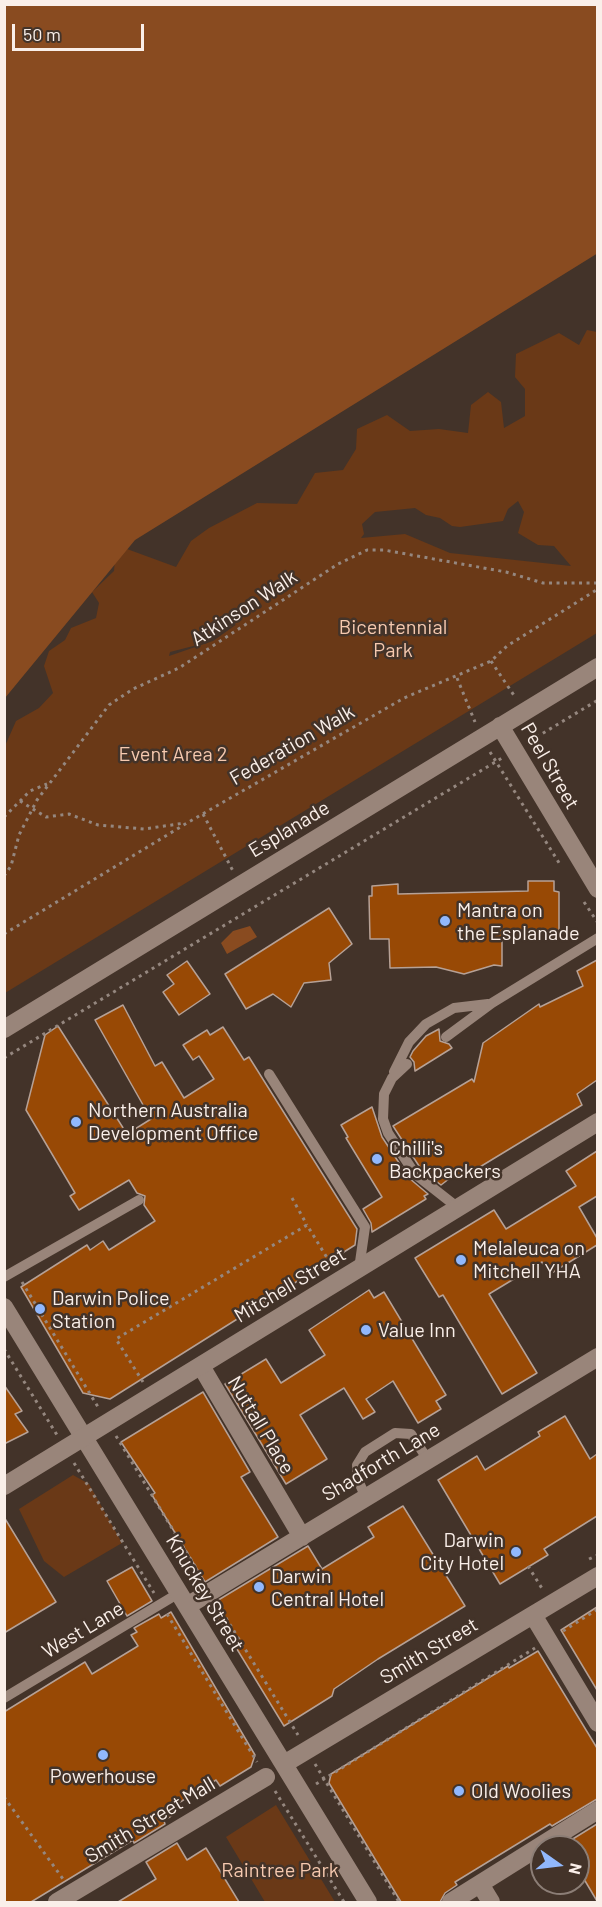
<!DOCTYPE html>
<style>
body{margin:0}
#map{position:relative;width:602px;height:1907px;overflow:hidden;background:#433329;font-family:Barlow,sans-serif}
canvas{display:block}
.frame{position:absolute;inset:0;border:6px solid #faefe9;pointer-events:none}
.north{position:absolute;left:530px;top:1835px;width:60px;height:60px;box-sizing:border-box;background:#433329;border:2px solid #8c7e76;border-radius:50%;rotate:104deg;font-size:16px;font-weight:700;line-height:24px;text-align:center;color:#faefe9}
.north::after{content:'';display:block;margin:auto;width:21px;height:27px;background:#91b8fd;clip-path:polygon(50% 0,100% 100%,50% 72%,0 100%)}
.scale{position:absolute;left:12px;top:24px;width:132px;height:27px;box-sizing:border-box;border:3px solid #faefe9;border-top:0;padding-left:8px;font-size:18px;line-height:21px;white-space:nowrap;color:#faefe9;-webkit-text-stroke:4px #433329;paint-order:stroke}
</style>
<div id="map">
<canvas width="602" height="1907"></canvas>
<div class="frame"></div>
<div class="north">N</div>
<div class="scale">50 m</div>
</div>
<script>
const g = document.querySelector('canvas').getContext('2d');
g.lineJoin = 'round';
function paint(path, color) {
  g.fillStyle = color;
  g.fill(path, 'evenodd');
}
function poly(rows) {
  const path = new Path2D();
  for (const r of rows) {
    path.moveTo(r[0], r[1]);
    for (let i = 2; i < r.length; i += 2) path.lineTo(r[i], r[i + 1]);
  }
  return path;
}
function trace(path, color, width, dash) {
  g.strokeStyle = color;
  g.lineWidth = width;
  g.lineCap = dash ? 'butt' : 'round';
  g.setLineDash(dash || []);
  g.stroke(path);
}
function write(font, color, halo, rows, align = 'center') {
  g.font = font + ' Barlow,sans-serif';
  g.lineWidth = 5;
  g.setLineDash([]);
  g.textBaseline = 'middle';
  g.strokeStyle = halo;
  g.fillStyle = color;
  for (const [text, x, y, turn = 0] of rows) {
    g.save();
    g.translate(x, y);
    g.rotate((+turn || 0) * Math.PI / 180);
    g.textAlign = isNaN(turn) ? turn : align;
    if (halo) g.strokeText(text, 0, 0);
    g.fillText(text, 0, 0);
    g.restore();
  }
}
paint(poly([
 [587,330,597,332,597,633,5,993,5,746,16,721,39,708,53,693,44,666,49,651,65,640,71,628,96,618,99,603,92,592,114,571,115,559,127,549,176,567,191,541,209,528,257,503,297,504,315,473,343,470,356,449,357,429,387,415,410,431,439,429,468,433,471,405,488,392,501,402,504,428,525,416,525,389,515,377,516,354,559,333,579,345],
 [518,501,524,512,518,533,538,545,554,546,571,566,450,553,405,534,361,538,364,534,362,524,375,512,415,508,426,515,440,518,452,526,460,527,503,521,508,509],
 [237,624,213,641,169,656,170,652,201,644,207,637],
 [73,1475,89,1484,122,1543,64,1577,44,1561,19,1509],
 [276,1805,335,1902,265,1902,226,1837]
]), '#6a3917');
paint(poly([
 [5,4,597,5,598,253,135,540,5,698],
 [250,926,257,937,227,954,221,943,233,931]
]), '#894b20');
const building = poly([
 [528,881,554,881,554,891,559,892,559,935,539,935,539,939,502,939,502,966,494,965,464,974,436,967,390,968,389,939,370,939,369,896,372,896,372,886,398,884,398,894,528,891,528,881],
 [329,908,352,944,329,963,331,980,304,983,291,1007,273,994,246,1009,225,974,329,908],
 [597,960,597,1080,577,1094,582,1105,460,1179,454,1175,441,1185,421,1169,393,1126,472,1079,474,1082,483,1043,539,1004,540,1007,583,986,577,971,597,960],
 [187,961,210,994,179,1015,163,992,174,984,167,975,187,961],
 [123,1005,155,1066,162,1062,184,1098,214,1079,199,1056,193,1060,183,1045,207,1030,210,1035,223,1027,244,1060,249,1057,357,1229,355,1245,110,1399,83,1393,21,1287,87,1245,90,1250,103,1241,109,1250,155,1221,144,1205,145,1196,137,1193,129,1180,79,1210,70,1196,75,1193,26,1110,45,1035,58,1026,127,1134,151,1119,95,1020,123,1005],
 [439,1029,440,1041,449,1044,452,1048,415,1071,414,1062,410,1057,413,1051,426,1036,439,1029],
 [372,1107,382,1137,409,1178,428,1194,424,1196,426,1199,372,1232,371,1223,363,1209,382,1197,346,1138,348,1137,341,1125,372,1107],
 [597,1151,597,1196,579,1207,597,1238,597,1245,550,1274,542,1262,489,1294,537,1373,502,1394,443,1295,439,1297,415,1258,494,1210,506,1229,576,1186,566,1171,597,1151],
 [369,1290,374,1298,384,1292,446,1395,436,1401,441,1409,418,1423,393,1381,366,1399,375,1412,363,1419,344,1388,300,1415,327,1459,286,1484,225,1384,266,1359,281,1383,325,1355,309,1330,369,1290],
 [4,1385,22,1411,15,1414,28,1432,4,1444,4,1385],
 [203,1392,250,1472,241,1477,278,1537,205,1582,152,1495,155,1493,121,1442,203,1392],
 [565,1416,590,1459,597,1454,597,1516,544,1549,548,1555,500,1584,438,1480,477,1456,485,1470,540,1436,538,1432,565,1416],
 [403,1506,465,1606,378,1659,334,1689,332,1696,284,1726,210,1605,308,1546,322,1569,374,1537,368,1527,403,1506],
 [4,1517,56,1602,4,1633,4,1517],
 [132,1567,152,1601,127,1616,107,1581,132,1567],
 [597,1607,597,1690,561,1630,597,1607],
 [171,1612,255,1755,251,1767,220,1786,216,1780,172,1807,176,1813,164,1821,165,1824,134,1843,133,1840,31,1902,4,1902,4,1712,85,1662,92,1674,138,1646,131,1635,137,1632,134,1628,159,1614,161,1618,171,1612],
 [538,1651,597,1748,597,1799,552,1826,550,1824,455,1882,457,1885,445,1893,440,1902,401,1902,329,1783,331,1774,508,1666,509,1668,538,1651],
 [597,1824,597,1901,578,1869,578,1847,563,1845,597,1824],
 [177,1843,187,1860,206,1848,239,1902,118,1902,156,1879,146,1862,177,1843]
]);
paint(building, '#984905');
trace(building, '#b6a196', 1.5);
trace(poly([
 [491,661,515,697],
 [457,678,475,722],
 [530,741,598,700],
 [490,752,561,866],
 [20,801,46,817,69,814,98,825,144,829,185,823],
 [203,814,233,871],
 [4,817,30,791,47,784],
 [4,876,11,866,19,835,37,800,109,705,133,689,179,668,338,564,367,550,384,550,506,572,543,583,598,583],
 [584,902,598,923],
 [4,934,187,823,404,698,491,661,507,646,598,589],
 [4,1058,502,758],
 [292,1198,307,1225],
 [22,1282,98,1407],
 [4,1349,57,1435],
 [143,1382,116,1339,307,1225,332,1266],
 [116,1436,201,1576],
 [74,1463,154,1593],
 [589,1559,598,1555],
 [528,1566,543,1590],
 [218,1605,298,1735],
 [167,1614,257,1762],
 [563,1631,598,1609],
 [315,1764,399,1902],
 [316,1784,535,1648],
 [275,1791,344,1902],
 [4,1797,63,1879]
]), '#95877f', 3, [3, 4.5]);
trace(poly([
 [446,1037,492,1003,598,938],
 [407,1064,392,1078,384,1094,383,1119,388,1133,415,1174,457,1207],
 [394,1072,409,1042,426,1024,454,1008,488,1004],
 [269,1074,365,1227,359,1269],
 [4,1277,139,1200],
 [366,1498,358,1480,357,1465,365,1452,395,1433,411,1434,428,1460],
 [4,1698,179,1593]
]), '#99857a', 10);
trace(poly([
 [500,726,598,889],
 [4,1029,598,667],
 [4,1307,368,1902],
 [201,1366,302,1537],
 [187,1606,598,1357],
 [533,1615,598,1723],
 [284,1764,598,1576],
 [480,1884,491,1902],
 [57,1902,266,1777],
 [451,1902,598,1810]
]), '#99857a', 18);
trace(poly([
 [4,1486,598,1122]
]), '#99857a', 18);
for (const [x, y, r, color] of [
 [445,921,6,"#91b8fd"],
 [76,1122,6,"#91b8fd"],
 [377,1159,6,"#91b8fd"],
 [461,1260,6,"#91b8fd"],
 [40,1309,6,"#91b8fd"],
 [366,1330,6,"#91b8fd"],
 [516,1552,6,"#91b8fd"],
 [259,1587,6,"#91b8fd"],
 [103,1755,6,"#91b8fd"],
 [459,1791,6,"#91b8fd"]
]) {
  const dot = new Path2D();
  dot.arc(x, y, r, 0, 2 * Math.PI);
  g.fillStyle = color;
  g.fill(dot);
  trace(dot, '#433329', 2);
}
write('20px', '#faefe9', '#433329', [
 ["Atkinson Walk",244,608,-33],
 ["Federation Walk",292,745,-30],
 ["Peel Street",550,766,60],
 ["Esplanade",289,829,-31],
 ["Mitchell Street",290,1285,-31],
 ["Nuttall Place",261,1425,59],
 ["Shadforth Lane",381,1462,-31],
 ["Knuckey Street",205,1593,59],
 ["West Lane",83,1630,-31],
 ["Smith Street",429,1651,-31],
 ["Smith Street Mall",150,1820,-31]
]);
write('20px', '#f6c9af', '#433329', [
 ["Bicentennial",393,627],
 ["Park",393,650],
 ["Event Area 2",173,754],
 ["Raintree Park",280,1870]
]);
write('20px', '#faefe9', '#433329', [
 ["Mantra on",457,910],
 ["the Esplanade",457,933],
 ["Northern Australia",88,1110],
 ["Development Office",88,1133],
 ["Chilli's",389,1148],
 ["Backpackers",389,1171],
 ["Melaleuca on",473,1248],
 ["Mitchell YHA",473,1271],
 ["Darwin Police",52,1298],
 ["Station",52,1321],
 ["Value Inn",378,1330],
 ["Darwin",504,1540,"right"],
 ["City Hotel",504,1563,"right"],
 ["Darwin",271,1576],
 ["Central Hotel",271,1599],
 ["Powerhouse",103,1776,"center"],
 ["Old Woolies",471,1791]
], 'left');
</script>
